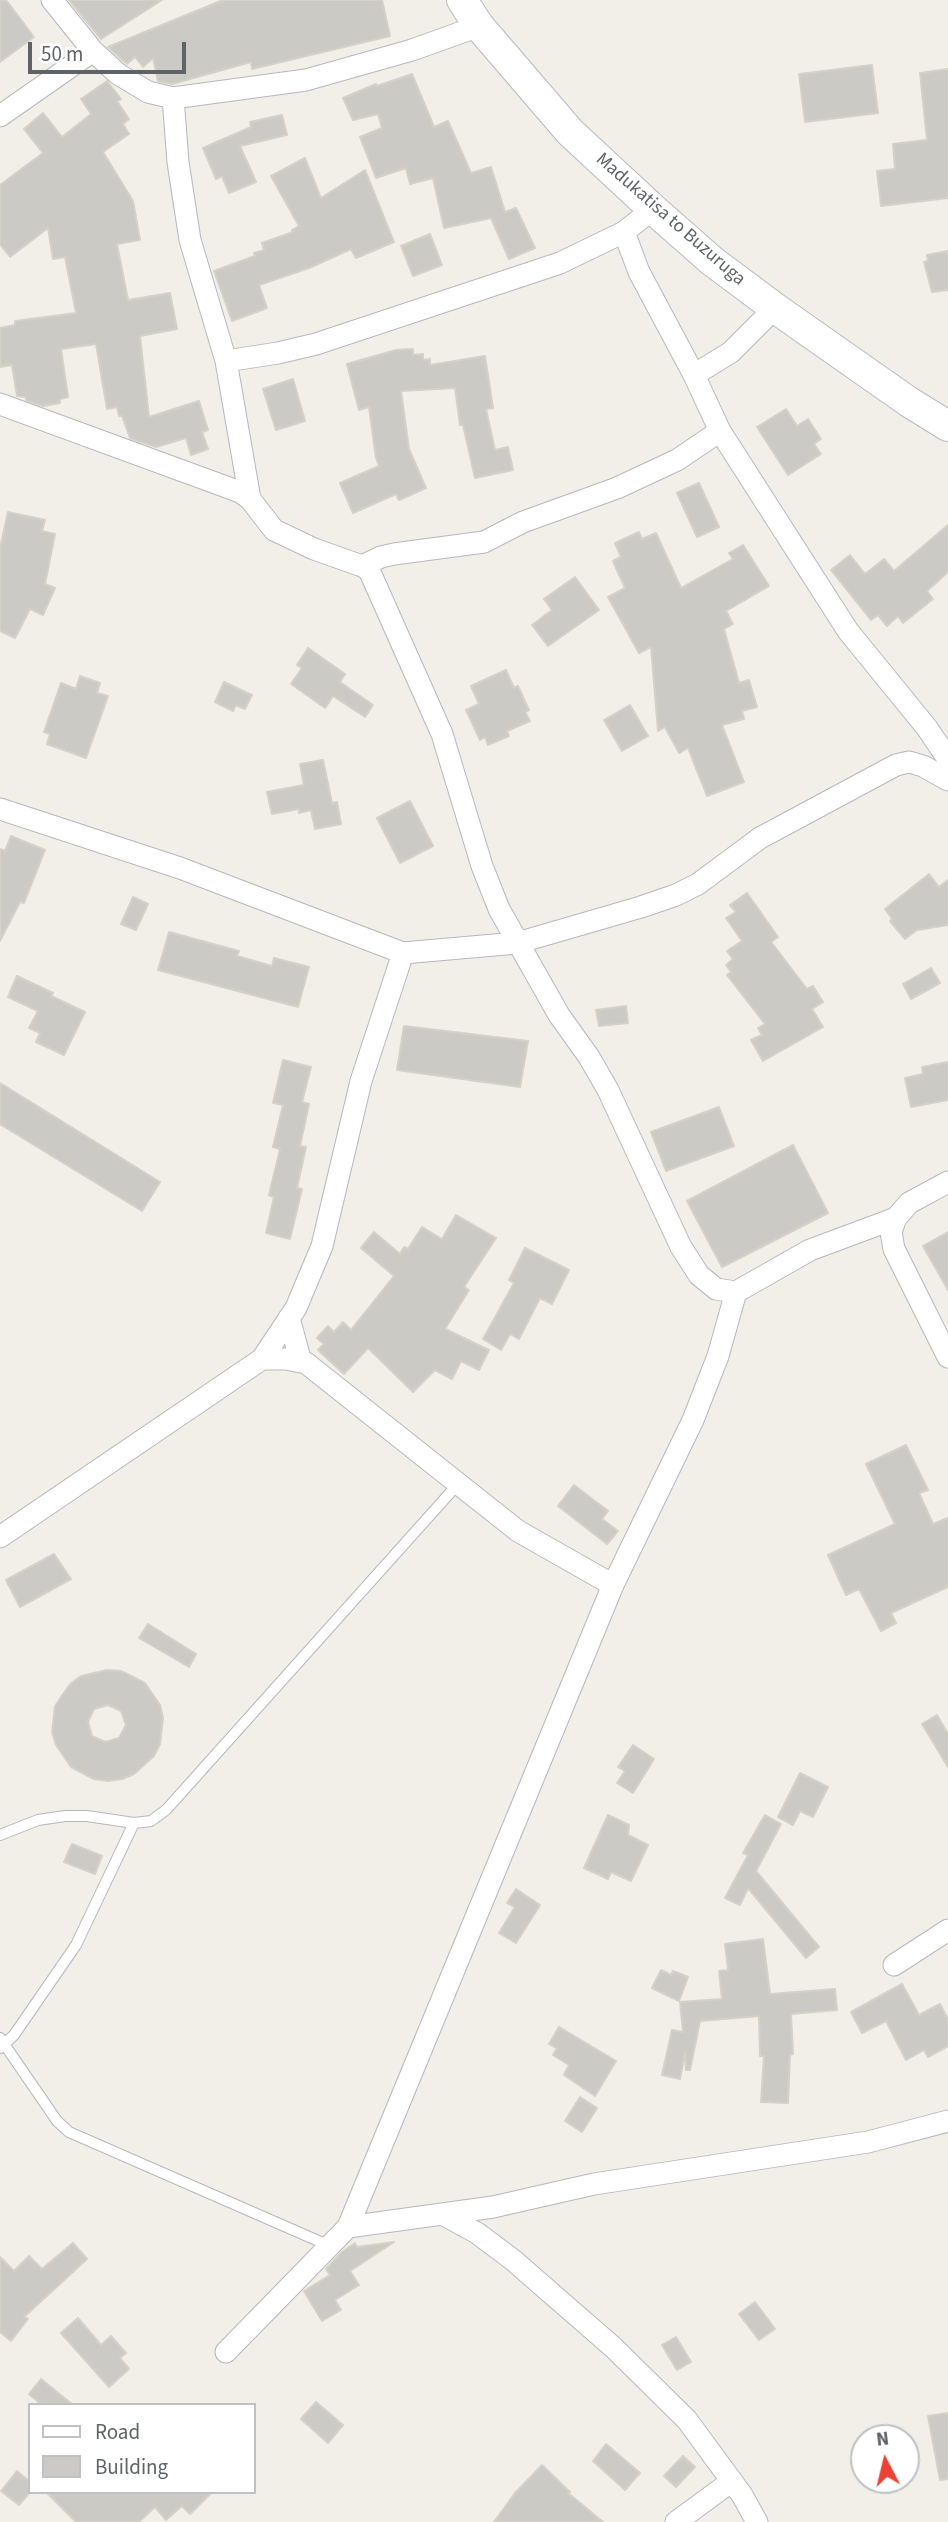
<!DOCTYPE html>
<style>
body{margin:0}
#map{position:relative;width:948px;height:2522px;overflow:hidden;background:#f1efe8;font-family:"Source Sans 3",sans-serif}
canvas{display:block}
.legend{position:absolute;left:28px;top:2403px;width:228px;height:91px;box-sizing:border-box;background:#fff;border:2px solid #bfc1c3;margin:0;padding:9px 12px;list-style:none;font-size:21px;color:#5f6368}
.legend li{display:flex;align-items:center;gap:14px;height:35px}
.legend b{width:35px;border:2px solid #bfc1c3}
.north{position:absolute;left:850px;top:2424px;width:70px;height:70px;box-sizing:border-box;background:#fff;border:2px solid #bfc1c3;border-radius:50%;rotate:353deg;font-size:19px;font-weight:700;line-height:28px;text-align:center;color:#5f6368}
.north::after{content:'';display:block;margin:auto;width:24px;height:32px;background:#ea4335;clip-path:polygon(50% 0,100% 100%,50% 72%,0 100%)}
.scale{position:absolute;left:28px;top:42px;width:158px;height:32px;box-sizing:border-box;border:4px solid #5f6368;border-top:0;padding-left:9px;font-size:21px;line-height:24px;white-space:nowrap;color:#5f6368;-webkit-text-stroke:5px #fff;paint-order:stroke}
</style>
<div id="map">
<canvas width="948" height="2522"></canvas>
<ul class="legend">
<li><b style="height:9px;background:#fff"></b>Road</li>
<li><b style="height:19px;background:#cccac5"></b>Building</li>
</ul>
<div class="north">N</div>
<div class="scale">50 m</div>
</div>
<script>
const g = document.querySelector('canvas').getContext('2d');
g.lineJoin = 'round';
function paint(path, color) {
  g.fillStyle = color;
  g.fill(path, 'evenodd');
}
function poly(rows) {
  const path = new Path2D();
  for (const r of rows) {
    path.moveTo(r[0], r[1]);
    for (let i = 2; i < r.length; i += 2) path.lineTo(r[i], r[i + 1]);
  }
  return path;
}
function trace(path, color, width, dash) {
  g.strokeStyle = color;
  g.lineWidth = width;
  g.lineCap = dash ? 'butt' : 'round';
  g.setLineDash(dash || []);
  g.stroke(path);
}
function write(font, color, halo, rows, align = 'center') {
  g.font = font + ' "Source Sans 3",sans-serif';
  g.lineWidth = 7;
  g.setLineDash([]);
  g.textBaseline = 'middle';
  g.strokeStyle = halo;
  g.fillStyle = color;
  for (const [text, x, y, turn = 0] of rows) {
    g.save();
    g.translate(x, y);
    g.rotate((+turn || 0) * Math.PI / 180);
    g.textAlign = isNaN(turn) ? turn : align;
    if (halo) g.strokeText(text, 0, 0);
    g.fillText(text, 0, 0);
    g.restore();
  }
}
const building = poly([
 [0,0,6,0,34,37,0,62,0,0],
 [69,0,162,0,101,39,69,0],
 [223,0,382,0,390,36,252,69,251,62,172,84,158,81,153,58,143,67,135,57,127,64,108,47,223,0],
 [872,65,878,113,805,122,799,74,872,65],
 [948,69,948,198,881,206,877,171,895,169,893,144,927,140,920,73,948,69],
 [412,74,434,127,448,121,471,173,491,167,505,212,516,208,535,248,509,259,491,218,444,228,433,178,410,184,406,168,376,178,360,137,382,128,378,114,353,120,343,98,376,84,377,86,412,74],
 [107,81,121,99,117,101,129,119,123,124,129,134,103,152,133,201,140,240,117,244,128,300,170,293,177,329,140,336,149,417,199,401,208,430,202,432,208,449,191,455,186,438,156,447,130,438,122,416,119,416,117,407,107,409,96,344,61,349,68,397,60,399,60,403,43,406,26,400,26,397,17,396,12,365,0,367,0,328,15,325,15,321,76,313,65,257,53,259,48,228,10,257,0,244,0,185,43,153,24,129,43,113,62,137,91,114,81,99,107,81],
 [282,115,287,135,240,146,256,182,229,193,222,176,216,179,203,148,251,127,250,122,282,115],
 [305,158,321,198,365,170,394,242,356,258,351,249,309,268,259,285,267,308,232,321,214,271,255,256,254,253,264,250,262,243,293,232,292,230,299,226,271,176,305,158],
 [430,234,442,265,413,276,401,246,430,234],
 [948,251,948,290,932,292,924,262,928,261,927,255,948,251],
 [413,349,413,355,423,354,423,360,430,359,430,365,485,356,493,408,486,409,495,450,508,447,513,470,475,478,463,425,460,425,455,388,401,391,409,449,426,488,399,500,396,494,353,513,340,483,379,466,376,458,369,407,359,410,347,364,396,350,413,349],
 [293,379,305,421,276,430,263,389,293,379],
 [786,409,797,426,808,419,821,439,814,444,821,454,788,475,757,427,786,409],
 [699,483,719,527,697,537,677,493,699,483],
 [8,512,45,520,42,531,55,534,45,584,55,588,43,615,30,609,15,638,0,631,0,548,8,512],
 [948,525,948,572,927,591,933,599,903,623,898,616,887,626,878,615,871,620,831,570,850,555,865,574,884,559,894,571,948,525],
 [639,532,642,539,656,533,681,588,733,559,729,553,743,545,769,586,726,611,733,624,724,629,739,683,749,680,757,707,742,711,744,719,722,725,744,782,707,796,688,748,679,753,665,727,658,731,651,647,639,653,608,597,625,588,613,561,621,557,615,543,639,532],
 [575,577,599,610,548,646,532,625,552,610,544,599,575,577],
 [308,648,345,674,340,682,373,705,365,717,333,696,325,708,291,684,302,668,297,665,308,648],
 [506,670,514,688,518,686,529,710,525,712,530,721,507,731,509,736,488,745,485,737,480,740,466,710,479,704,471,686,506,670],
 [80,676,100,683,97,693,108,696,86,758,47,744,50,734,44,732,61,683,76,689,80,676],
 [224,682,252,695,245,709,236,705,233,711,215,702,224,682],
 [630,705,648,736,622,751,604,720,630,705],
 [323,760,332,803,337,802,341,824,315,829,311,810,299,813,299,809,272,814,267,792,304,785,300,764,323,760],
 [410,801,433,846,400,863,377,818,410,801],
 [11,836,45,850,24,903,20,902,0,941,0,849,5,851,11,836],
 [929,874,939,887,948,880,948,925,917,930,905,939,890,921,892,919,885,909,929,874],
 [747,893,778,937,771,942,807,989,813,986,823,1002,812,1009,823,1027,763,1061,751,1040,762,1035,758,1028,765,1024,727,975,731,972,726,965,733,959,727,951,742,941,726,918,736,912,730,905,747,893],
 [133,897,148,904,136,930,121,924,133,897],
 [169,932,239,951,237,956,272,966,274,958,309,967,298,1007,158,970,169,932],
 [931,968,940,983,911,999,903,984,931,968],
 [17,976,53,993,51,996,85,1012,64,1055,36,1042,40,1033,29,1028,38,1011,8,997,17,976],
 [626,1006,628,1023,599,1026,596,1010,626,1006],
 [404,1026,528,1041,520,1087,397,1070,404,1026],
 [283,1060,311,1067,302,1102,309,1104,300,1146,306,1147,297,1188,302,1189,290,1239,266,1233,274,1197,269,1195,280,1149,273,1147,283,1105,273,1103,283,1060],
 [948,1062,948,1100,911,1107,905,1078,923,1074,922,1067,948,1062],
 [0,1083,160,1182,142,1211,0,1124,0,1083],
 [719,1107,734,1146,666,1171,651,1132,719,1107],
 [793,1145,828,1213,722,1267,687,1201,793,1145],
 [456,1215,496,1238,464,1287,469,1290,445,1329,489,1350,479,1370,461,1361,452,1379,435,1370,413,1392,368,1348,344,1374,318,1350,324,1344,317,1338,328,1326,334,1332,343,1322,351,1330,394,1276,361,1248,374,1232,400,1254,404,1247,408,1249,422,1227,442,1239,456,1215],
 [948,1232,948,1290,923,1246,948,1232],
 [525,1248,569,1270,552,1304,540,1298,519,1339,510,1334,501,1350,483,1339,514,1283,509,1280,525,1248],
 [906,1445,928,1490,919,1493,933,1524,948,1518,948,1587,891,1613,896,1623,881,1631,859,1589,846,1595,828,1555,895,1524,866,1464,906,1445],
 [574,1485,608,1511,602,1519,618,1531,607,1544,558,1506,574,1485],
 [54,1554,71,1579,20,1607,6,1580,54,1554],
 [148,1624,196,1654,189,1667,139,1638,148,1624],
 [107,1670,121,1671,145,1683,160,1705,163,1718,160,1744,154,1756,134,1774,122,1779,108,1781,94,1779,71,1767,56,1745,52,1732,55,1706,70,1684,81,1676,107,1670],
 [108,1705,121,1711,126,1725,119,1738,105,1742,92,1736,88,1722,94,1709,108,1705],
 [937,1715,948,1734,948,1767,922,1724,937,1715],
 [633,1745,654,1759,633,1793,617,1783,625,1771,618,1767,633,1745],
 [800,1773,828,1787,813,1817,800,1811,793,1825,778,1817,800,1773],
 [608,1815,629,1825,628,1835,648,1845,631,1881,611,1872,608,1879,584,1868,608,1815],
 [765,1815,781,1824,756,1871,819,1947,806,1958,748,1888,740,1905,725,1898,748,1855,743,1853,765,1815],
 [72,1844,102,1856,95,1874,64,1862,72,1844],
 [516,1889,540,1905,516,1943,499,1933,515,1907,507,1903,516,1889],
 [763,1939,770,1994,835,1989,837,2010,791,2014,793,2054,790,2055,788,2103,761,2102,764,2056,760,2056,759,2016,700,2021,690,2070,686,2070,685,2053,680,2079,662,2075,672,2030,683,2032,680,2002,722,1999,719,1971,728,1970,725,1944,763,1939],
 [661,1970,671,1975,673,1971,688,1977,679,2001,652,1988,661,1970],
 [902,1984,919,2015,940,2004,948,2019,948,2046,928,2057,924,2050,906,2060,886,2021,862,2033,851,2012,902,1984],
 [559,2027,616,2061,595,2096,564,2075,569,2065,553,2055,557,2048,549,2044,559,2027],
 [580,2097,597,2108,582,2132,565,2121,580,2097],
 [394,2242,350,2271,359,2285,335,2300,341,2310,322,2321,304,2291,330,2275,326,2269,342,2252,355,2243,357,2247,394,2242],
 [73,2243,87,2259,24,2317,28,2319,11,2341,0,2332,0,2257,14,2271,29,2256,42,2269,73,2243],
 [755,2302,775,2329,759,2340,739,2314,755,2302],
 [78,2318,101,2345,111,2336,126,2353,120,2358,129,2369,109,2387,61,2333,78,2318],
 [676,2337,691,2362,677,2370,662,2345,676,2337],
 [41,2379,73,2405,42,2405,29,2394,41,2379],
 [316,2402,343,2425,328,2443,301,2419,316,2402],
 [948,2413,948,2479,940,2480,928,2416,948,2413],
 [606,2444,640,2473,625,2490,593,2461,606,2444],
 [683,2456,695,2467,676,2487,664,2476,683,2456],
 [542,2465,570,2492,568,2493,603,2522,494,2522,515,2493,542,2465],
 [17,2471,30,2482,30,2492,19,2505,1,2491,17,2471],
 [46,2492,212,2492,190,2514,182,2506,166,2520,155,2507,139,2522,76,2522,46,2492]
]);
paint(building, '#cccac5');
trace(building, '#d6d1c6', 2);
const service = poly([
 [0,1835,38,1820,65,1816,87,1816,134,1823,151,1821,166,1810,458,1484],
 [0,2038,57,2121,69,2132,330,2246],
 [0,2048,14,2035,76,1945,134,1823]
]);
const minor = poly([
 [52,0,93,51,118,74,148,92,173,98,306,80,412,50,479,26],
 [173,98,178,162,190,240,226,361,250,499],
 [0,116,93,51],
 [624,232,639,272,694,375,720,431,848,631,927,728,948,759],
 [226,361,278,353,316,344,560,263,624,232,653,209],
 [694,375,731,352,775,308],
 [0,404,240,492,250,499,274,530,314,549,362,566,369,570,442,734,482,866,499,909,559,1015,589,1057,608,1090,681,1247,699,1275,716,1289,736,1292,810,1250,896,1218],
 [362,566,381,557,394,554,484,542,523,522,617,488,677,460,720,431],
 [0,809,180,868,403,953,517,943,641,907,676,895,698,884,760,838,896,765,909,762,923,766,948,780],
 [948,1182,909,1203,896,1218,891,1232,894,1249,948,1357],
 [289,1318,301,1362],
 [262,1359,286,1359,306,1363,518,1531,613,1585],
 [0,1537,262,1359,296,1308,322,1246,361,1081,403,953],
 [894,1965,948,1930],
 [444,2215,477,2233,513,2260,614,2348,687,2420,742,2495,757,2522],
 [348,2227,493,2207,594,2184,868,2142,948,2121],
 [226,2352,348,2227,613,1585,693,1420,718,1356,736,1292],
 [676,2522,732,2481]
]);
const secondary = poly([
 [462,0,479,26,570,132,653,209,712,261,775,308,909,402,948,426]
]);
trace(service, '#b5b8bc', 12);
trace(minor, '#b5b8bc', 23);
trace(secondary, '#b6babf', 32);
trace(service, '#fff', 10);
trace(minor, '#fff', 21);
trace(secondary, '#fff', 30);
write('19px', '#5f6368', '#fff', [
 ["Madukatisa to Buzuruga",670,220,41]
]);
</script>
